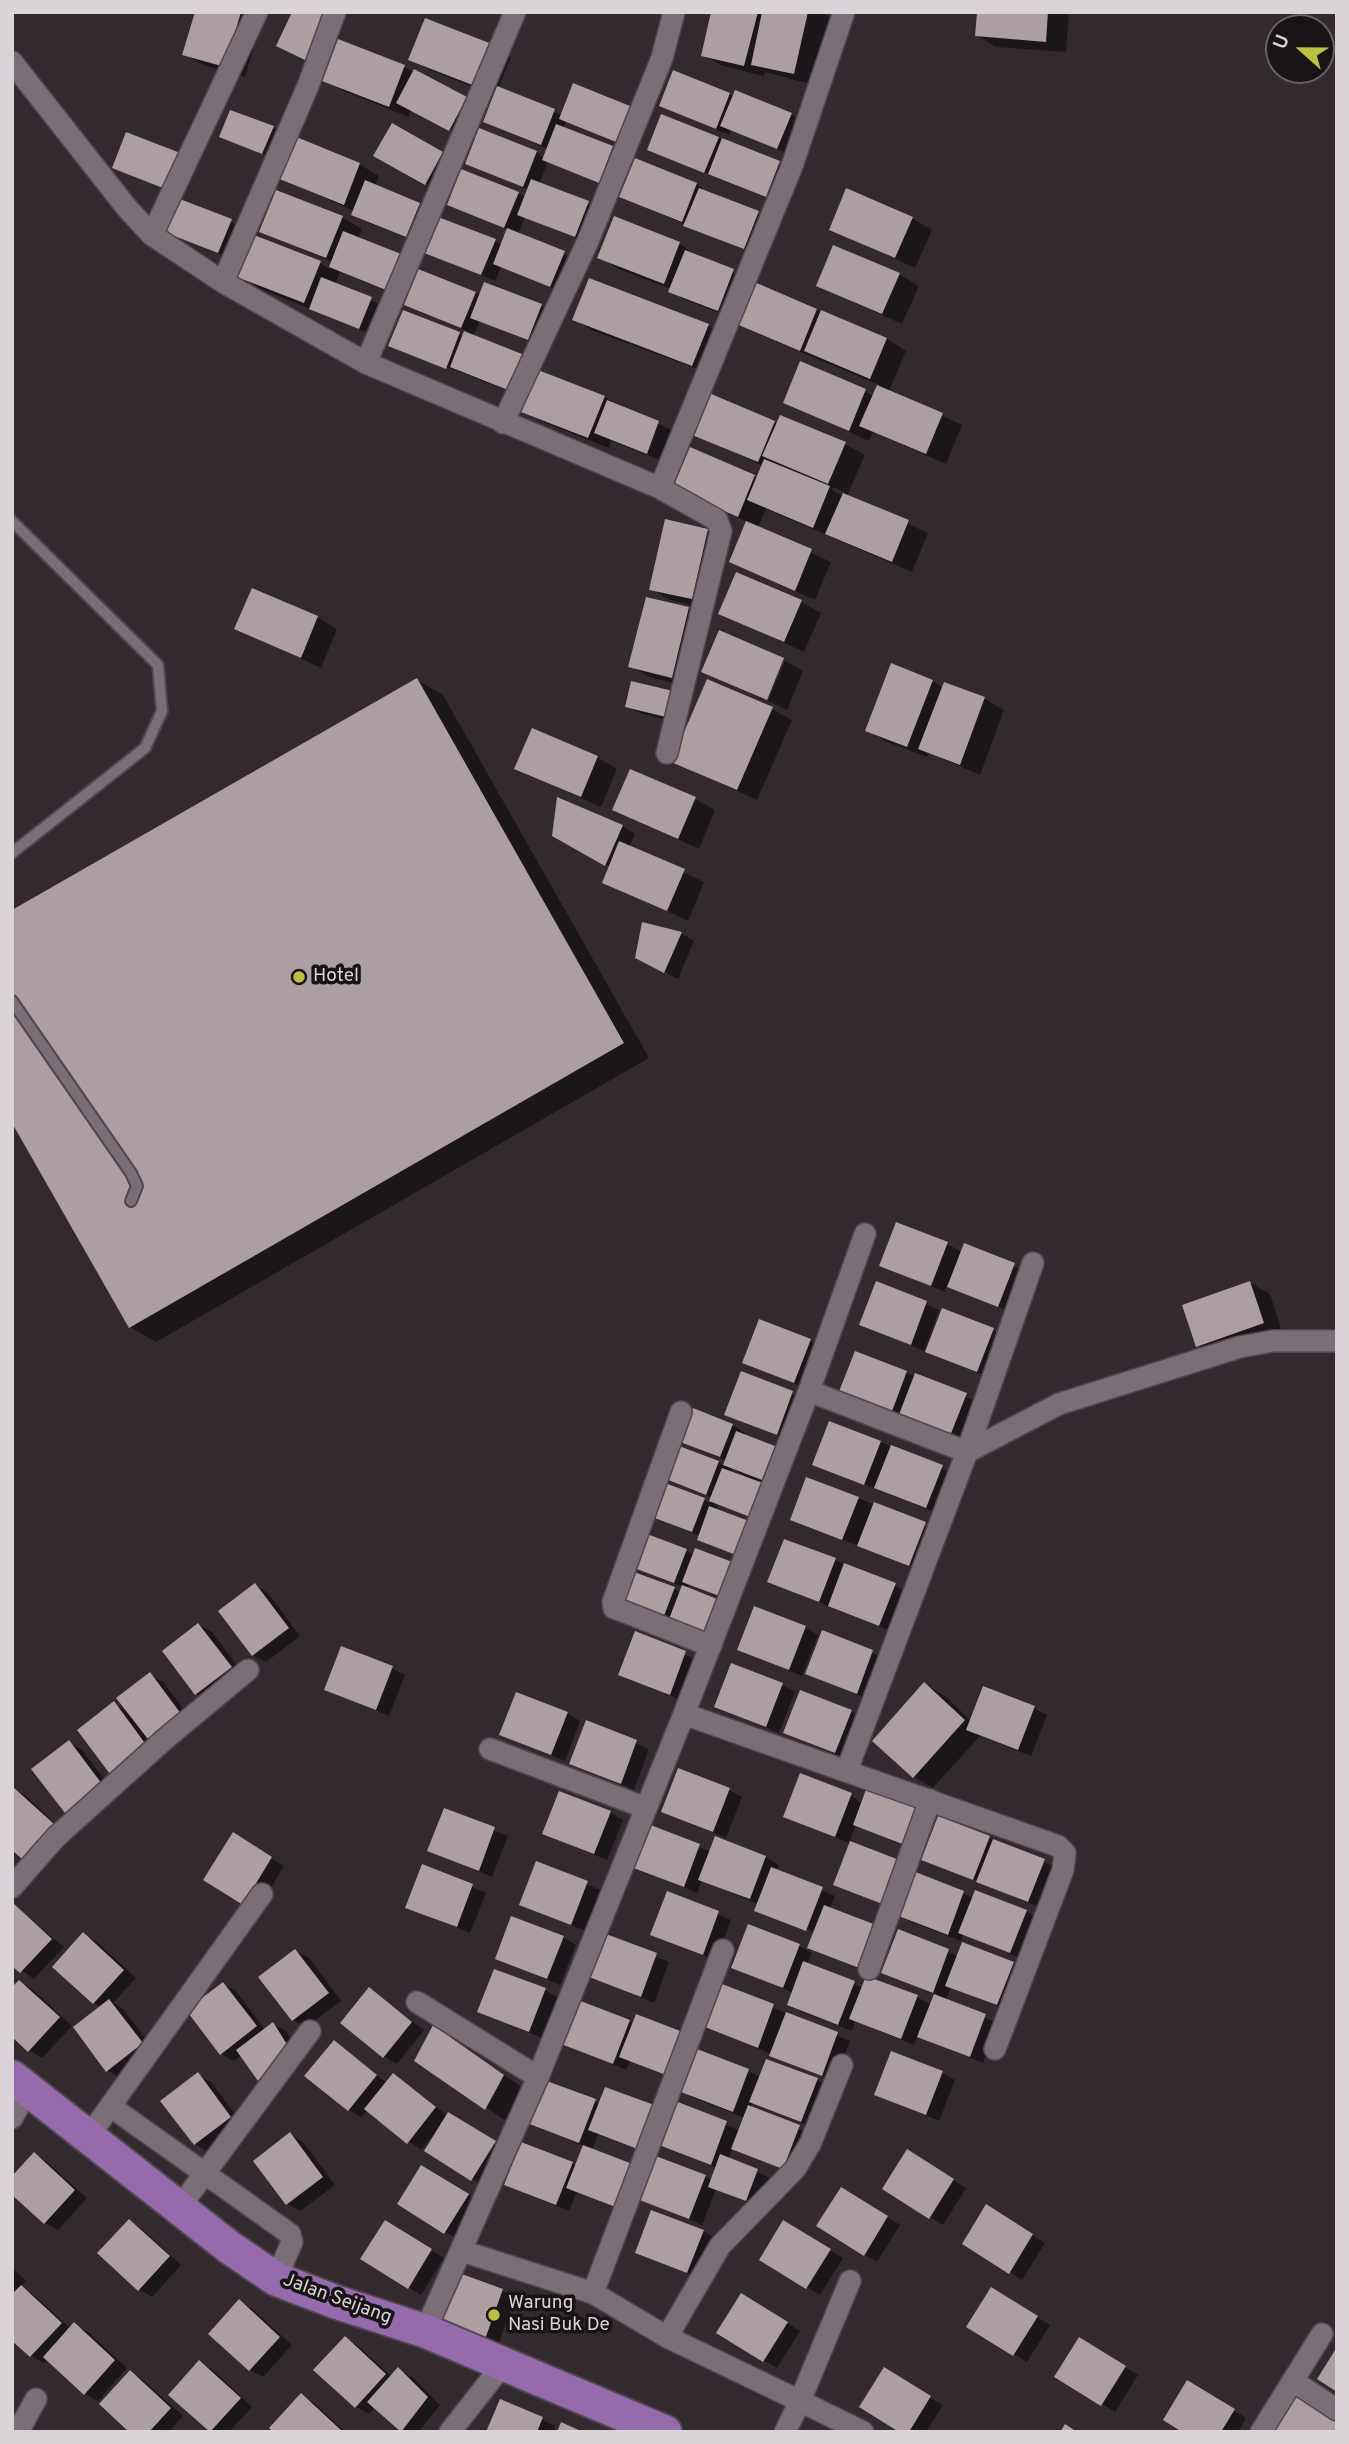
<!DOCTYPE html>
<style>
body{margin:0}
#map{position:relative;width:1349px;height:2444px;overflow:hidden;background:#332a30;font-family:Overpass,sans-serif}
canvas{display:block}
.frame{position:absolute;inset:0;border:14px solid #dad4d8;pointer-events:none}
.north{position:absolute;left:1265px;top:14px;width:70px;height:70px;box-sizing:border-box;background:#181416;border:2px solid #666164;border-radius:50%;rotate:291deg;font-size:19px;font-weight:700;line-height:28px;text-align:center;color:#dad4d8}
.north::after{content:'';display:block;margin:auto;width:24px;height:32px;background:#bbc045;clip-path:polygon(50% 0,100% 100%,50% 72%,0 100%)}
</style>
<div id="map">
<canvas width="1349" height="2444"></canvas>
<div class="frame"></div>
<div class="north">U</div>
</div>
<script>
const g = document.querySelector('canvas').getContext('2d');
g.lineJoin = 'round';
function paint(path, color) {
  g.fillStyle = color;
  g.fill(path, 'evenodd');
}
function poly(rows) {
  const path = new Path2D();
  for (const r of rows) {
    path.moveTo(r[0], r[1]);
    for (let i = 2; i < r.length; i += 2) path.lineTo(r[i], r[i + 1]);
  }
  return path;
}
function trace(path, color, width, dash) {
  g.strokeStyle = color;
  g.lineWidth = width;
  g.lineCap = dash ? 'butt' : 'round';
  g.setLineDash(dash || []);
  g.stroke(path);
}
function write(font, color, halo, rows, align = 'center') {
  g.font = font + ' Overpass,sans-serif';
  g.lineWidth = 7;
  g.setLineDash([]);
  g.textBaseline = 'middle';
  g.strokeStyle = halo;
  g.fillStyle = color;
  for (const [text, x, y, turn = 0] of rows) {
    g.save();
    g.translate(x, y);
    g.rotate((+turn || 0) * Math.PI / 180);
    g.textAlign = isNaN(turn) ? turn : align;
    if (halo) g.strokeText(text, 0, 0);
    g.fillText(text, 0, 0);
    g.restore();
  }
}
paint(poly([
 [196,12,264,12,245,77,204,65,184,54],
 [713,12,821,12,829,17,814,85,765,72,764,76,723,66,703,55],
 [978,12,1069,12,1066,52,996,47,977,35],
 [491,45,511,57,498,89,562,115,574,85,643,115,629,148,566,121,563,129,626,155,613,189,548,162,539,184,601,210,588,243,525,217,518,234,577,260,564,293,501,267,495,281,426,252,495,241,502,245,508,230,449,205,518,193,526,198,529,190,467,163,536,152,545,158,548,149,485,122,496,96,430,70,411,59],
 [404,67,479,106,463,137,411,110,409,117,344,91,324,80],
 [729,94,791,114,804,122,791,155,731,130,729,135,661,106],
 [392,126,455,161,439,191,376,155],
 [273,128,286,135,276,160,221,136],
 [718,138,792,170,779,203,649,149],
 [636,161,697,184,709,194,771,220,757,255,621,197],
 [359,164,379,176,375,186,432,212,420,243,366,222,353,215,354,211,279,178],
 [178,200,244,228,232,259,166,231],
 [342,217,362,229,358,239,400,296,340,272,335,285,384,306,373,335,259,288,240,276,320,263,330,269,332,262,261,231],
 [615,218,680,244,699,257,746,278,731,317,683,299,671,289,619,269,599,257],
 [912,218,932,230,915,268,831,229],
 [899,274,919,286,902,324,818,286],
 [752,283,887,339,906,351,889,391,962,425,946,464,873,432,869,441,785,402,801,364,874,396,879,385,756,333,736,322],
 [475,293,541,306,554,313,541,346,480,321,473,337,534,363,521,396,390,345,459,334,464,337,467,331,406,304],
 [574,320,708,326,721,333,706,372,594,331],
 [710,395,777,424,845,444,865,455,847,496,928,533,912,572,766,509,758,528,831,562,815,600,731,562,748,522,694,499,691,449,758,478,763,466,694,434],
 [833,487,845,492,843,496,832,490],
 [604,397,671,430,660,460,611,441,609,448,543,422,524,411],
 [666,521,708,531,728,542,712,610,670,600,651,589],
 [647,599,689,609,708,621,692,688,650,677,630,666],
 [801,602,821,613,804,652,720,613],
 [317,617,337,629,321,668,237,629],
 [782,659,765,700,703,671],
 [785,661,803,671,787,710,768,701],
 [417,680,443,695,649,1058,156,1342,130,1327],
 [932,681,943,688,945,684,985,699,1004,710,980,775,929,753,927,757,887,742,867,730],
 [632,683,679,723,640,713,627,706],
 [766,706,792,720,757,800,673,762],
 [597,757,617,769,601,807,517,769],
 [695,799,715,810,699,849,614,810],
 [622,826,635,834,629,847,704,882,688,921,604,882,610,867,554,835],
 [681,933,694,941,678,979,637,957],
 [947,1244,962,1252,965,1245,1027,1272,1012,1313,947,1285,945,1292,882,1265],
 [877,1283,939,1310,924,1351,861,1324],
 [1250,1283,1270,1294,1283,1335,1218,1357,1198,1346],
 [993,1330,1006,1337,990,1378,927,1351],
 [810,1341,823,1348,807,1389,744,1362],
 [856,1353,979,1402,963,1442,853,1401],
 [742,1374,806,1400,790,1441,727,1414],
 [732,1425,745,1433,743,1436,788,1455,776,1486,754,1480,763,1523,718,1504,716,1510,750,1561,712,1546,699,1539,700,1536,654,1516,666,1485,710,1503,713,1498,668,1479,718,1462,724,1466,726,1461,682,1441],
 [732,1468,745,1476,744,1478,730,1472],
 [880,1442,955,1474,939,1514,814,1464],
 [858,1498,938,1531,922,1572,792,1519],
 [686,1551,694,1555,735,1603,689,1584,687,1589,722,1640,637,1612,674,1589,681,1593,683,1587,636,1567],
 [835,1560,908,1592,893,1632,769,1582],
 [255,1585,268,1593,300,1636,266,1662,253,1655],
 [199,1625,212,1632,244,1675,210,1702,197,1694,164,1651],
 [805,1627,818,1635,802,1676,739,1649],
 [823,1632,886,1659,870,1700,807,1673],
 [636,1634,698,1660,683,1701,620,1674],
 [392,1668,405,1675,389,1716,327,1689],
 [150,1675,163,1682,196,1725,125,1780,112,1773,114,1704,129,1712],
 [782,1685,795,1692,779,1733,716,1706],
 [925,1685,945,1696,971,1721,1034,1708,1047,1715,1031,1756,980,1736,933,1788,914,1777],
 [851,1711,864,1719,848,1759,785,1733],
 [567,1713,580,1721,565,1761,501,1735],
 [587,1722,649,1749,634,1790,571,1763],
 [69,1742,82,1750,114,1792,79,1819,66,1812],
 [13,1789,26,1796,65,1833,36,1865,23,1857],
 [729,1790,742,1797,726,1838,663,1811],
 [851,1795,918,1851,856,1825,849,1843,901,1863,913,1873,973,1898,1026,1911,1039,1919,1023,1959,963,1934,961,1941,911,1922,898,1914,899,1911,835,1884,851,1844,785,1816],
 [445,1810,508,1836,492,1877,429,1850],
 [610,1812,623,1820,607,1860,544,1834],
 [649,1826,711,1852,716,1838,766,1857,779,1865,777,1870,835,1896,830,1909,873,1975,810,1948,815,1933,799,1925,800,1929,769,1917,756,1910,758,1904,702,1880,697,1893,634,1866],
 [233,1835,284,1866,257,1911],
 [989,1838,1057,1868,1041,1908,923,1859],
 [537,1863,600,1890,585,1931,522,1904],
 [423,1866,486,1893,470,1933,407,1907],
 [668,1893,731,1920,716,1961,653,1934],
 [12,1904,64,1947,34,1979,12,1964],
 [899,1932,958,1956,1013,1963,1026,1971,1010,2011,951,1987,946,2000,998,2023,983,2063,918,2035,914,2045,855,2021,852,2031,802,2012,789,2004,793,1993,733,1967,799,1946,812,1953,807,1964,863,1988,917,1997,931,2005,936,1995,883,1972],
 [84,1935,97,1942,136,1978,113,2003,122,2008,155,2051,120,2078,107,2070,101,2007,94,2003],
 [607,1936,669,1962,654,2003,591,1976],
 [563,1937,576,1945,560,1985,497,1959],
 [296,1951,309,1958,341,2001,306,2027,293,2020],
 [19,1982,32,1989,72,2026,42,2058,29,2050],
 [223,1984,236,1991,265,2030,273,2024,286,2031,300,2054,272,2087,259,2079,242,2055,234,2061,221,2054],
 [723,1986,850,2041,835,2082,708,2027],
 [369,1989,424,2030,397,2064,384,2057],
 [545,1990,558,1998,542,2038,479,2012],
 [629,2022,687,2035,700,2043,697,2050,761,2077,817,2080,830,2087,814,2128,752,2102,750,2108,812,2134,796,2175,733,2148,728,2159,770,2178,759,2207,716,2189,702,2225,638,2197,631,2214,577,2192,569,2211,506,2185,572,2163,577,2166,584,2146,529,2123,595,2101,600,2104,656,2108,676,2103,740,2131,745,2118,696,2099,683,2091,686,2084,630,2061,626,2070,564,2043],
 [598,2134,654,2156,659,2143,717,2168,712,2181,705,2176,634,2166,592,2150],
 [434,2028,523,2088,505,2120,416,2061],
 [334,2042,387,2083,394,2075,448,2116,507,2150,484,2187,472,2179,433,2135,421,2150,368,2110,361,2117,349,2110],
 [942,2073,955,2080,939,2121,876,2094],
 [198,2075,211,2082,243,2125,208,2152,195,2144],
 [290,2134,303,2142,335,2185,300,2211,287,2204],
 [34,2154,47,2162,87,2198,58,2230,45,2223],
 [920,2159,966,2188,943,2225,930,2217],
 [422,2167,480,2203,458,2239,399,2204],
 [854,2196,900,2225,877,2262,865,2255],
 [999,2214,1045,2243,1022,2280,1010,2272],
 [129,2221,142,2229,181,2265,152,2297,139,2289],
 [784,2222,843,2258,820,2295,761,2259],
 [398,2229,444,2258,421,2295,408,2287],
 [703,2231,716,2239,700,2279,637,2253],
 [12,2268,26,2281,20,2287,34,2295,71,2329,75,2325,88,2332,127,2368,98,2401,85,2394,48,2359,44,2363,31,2356,12,2338],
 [992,2289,1050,2325,1027,2362,969,2326],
 [502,2291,515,2298,497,2348,455,2333],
 [741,2295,800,2331,777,2368,719,2332],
 [240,2301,252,2309,292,2345,263,2377,250,2370,210,2333],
 [345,2338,358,2346,392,2377,399,2370,412,2377,440,2405,419,2432,402,2432,375,2407,369,2414,356,2407],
 [1079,2339,1138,2375,1115,2412,1056,2376],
 [200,2363,213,2370,252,2407,229,2432,211,2432,170,2395],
 [884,2370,943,2405,926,2432,902,2432],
 [130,2372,143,2380,183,2416,169,2432,131,2432],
 [1188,2382,1246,2418,1238,2432,1186,2432],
 [301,2396,314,2403,345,2432,276,2432],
 [501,2401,555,2426,553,2432,488,2432]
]), '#0007');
paint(poly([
 [195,12,241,12,225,67,182,55],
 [292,12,330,12,307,61,276,46],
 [711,12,758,12,744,66,701,56],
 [762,12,808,12,794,74,751,65],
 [977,12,1048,12,1046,42,975,36],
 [425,18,492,44,475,86,408,60],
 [338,39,405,65,389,107,322,81],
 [414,69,467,97,449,131,396,103],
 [673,70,730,93,716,129,659,106],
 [573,83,630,106,616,142,559,119],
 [497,86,555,109,541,145,483,122],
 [735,90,792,113,777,149,720,126],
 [230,110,274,126,262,154,219,137],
 [661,114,719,137,704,173,647,150],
 [392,123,443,152,425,185,373,156],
 [556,124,613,146,599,183,542,160],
 [479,128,537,151,523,187,465,164],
 [126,132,183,154,168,190,112,168],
 [294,136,360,163,344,205,277,178],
 [722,138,780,161,766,197,708,174],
 [635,158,697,183,682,222,619,197],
 [461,169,519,192,504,228,447,205],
 [531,179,589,201,575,237,517,215],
 [365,180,420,203,406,237,351,215],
 [699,188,759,211,744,249,683,226],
 [846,188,913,217,895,258,829,230],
 [276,190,343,216,326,258,259,232],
 [177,198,232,219,218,253,164,232],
 [614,216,680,242,664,284,597,258],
 [438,217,496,239,481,275,424,253],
 [507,228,565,251,550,287,493,264],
 [343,231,401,254,386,290,329,267],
 [254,235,321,261,304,303,237,277],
 [833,245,900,273,882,314,816,286],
 [685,250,734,269,718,311,668,292],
 [418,269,476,292,461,328,404,305],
 [321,277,372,297,359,329,309,309],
 [589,278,709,324,692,366,572,320],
 [752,281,817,309,800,351,734,323],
 [484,282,542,304,528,340,470,318],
 [403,310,460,332,446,369,388,346],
 [821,310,887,338,870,379,804,351],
 [464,331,522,354,508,390,450,367],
 [800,361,866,389,849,431,783,403],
 [538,370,605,396,588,438,521,412],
 [877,385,943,413,926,454,859,426],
 [709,393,775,421,758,462,692,435],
 [607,400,659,421,647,454,594,433],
 [780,415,846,442,828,484,762,456],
 [690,447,755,475,738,517,672,489],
 [764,459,830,486,813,528,747,500],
 [843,493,909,520,892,562,825,534],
 [665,519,708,529,692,599,649,590],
 [746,521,812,549,795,591,729,562],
 [736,572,802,600,784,642,718,614],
 [252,588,318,616,301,658,234,629],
 [646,597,689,607,672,678,628,667],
 [719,630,784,658,767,700,701,672],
 [891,663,933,680,907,747,865,731],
 [417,678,624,1043,129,1328,12,1123,12,910],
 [707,679,773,707,737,790,671,762],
 [631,681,673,691,666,717,625,707],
 [944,682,985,697,960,765,918,749],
 [532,728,598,756,581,797,514,769],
 [630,769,696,797,678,839,612,810],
 [557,797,623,825,605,866,552,836],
 [619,841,685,869,667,911,602,883],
 [642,922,682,932,664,973,635,958],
 [896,1222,948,1242,931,1286,879,1266],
 [964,1243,1015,1263,998,1307,947,1287],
 [876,1281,927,1301,911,1345,859,1325],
 [1250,1281,1264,1323,1196,1347,1182,1305],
 [942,1308,994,1328,977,1372,925,1352],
 [759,1319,811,1339,794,1383,742,1363],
 [855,1351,907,1371,891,1414,838,1394],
 [741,1371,793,1391,777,1435,724,1415],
 [915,1373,967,1393,950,1436,898,1417],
 [693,1408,733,1424,720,1457,680,1442],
 [829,1421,881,1441,864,1485,812,1465],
 [736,1431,775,1446,762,1480,723,1465],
 [891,1445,943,1465,926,1508,874,1488],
 [679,1446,719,1461,706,1495,666,1479],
 [722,1468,763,1483,750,1517,709,1501],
 [806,1477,859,1497,842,1540,790,1520],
 [665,1483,705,1498,692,1532,652,1517],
 [874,1502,926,1522,909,1566,857,1546],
 [709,1506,749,1521,736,1555,697,1540],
 [647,1534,687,1549,674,1583,634,1568],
 [784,1539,836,1558,819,1602,767,1582],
 [695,1548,735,1563,722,1597,682,1582],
 [844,1563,896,1583,879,1626,828,1606],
 [634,1572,675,1587,662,1621,621,1605],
 [255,1583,289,1628,252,1656,218,1611],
 [682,1585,722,1601,709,1634,669,1619],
 [754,1606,806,1626,789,1670,737,1650],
 [198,1623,232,1667,195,1695,162,1651],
 [822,1630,873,1650,857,1694,805,1674],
 [635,1631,686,1651,670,1695,618,1675],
 [341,1646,393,1666,376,1710,324,1690],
 [731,1663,783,1683,766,1727,714,1707],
 [150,1672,184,1718,151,1743,116,1698],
 [924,1682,965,1720,913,1778,872,1741],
 [983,1686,1035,1706,1018,1750,966,1730],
 [800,1690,852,1710,835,1753,783,1733],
 [516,1692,568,1712,551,1755,499,1735],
 [114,1701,147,1746,110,1774,77,1730],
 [586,1720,637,1740,621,1784,569,1764],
 [69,1740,102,1784,65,1813,31,1769],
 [678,1768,730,1788,713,1832,661,1812],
 [800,1773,852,1793,835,1837,783,1817],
 [869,1781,921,1801,905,1845,853,1825],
 [12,1786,54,1824,22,1859,12,1850],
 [559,1791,611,1811,594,1854,542,1834],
 [444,1808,495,1827,479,1871,427,1851],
 [938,1816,990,1836,973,1880,921,1860],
 [648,1824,700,1844,684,1887,631,1867],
 [233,1832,272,1857,243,1905,203,1880],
 [715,1836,766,1856,750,1899,698,1880],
 [993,1839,1045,1859,1028,1902,976,1882],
 [850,1841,902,1861,885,1905,833,1885],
 [536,1861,588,1881,571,1925,519,1905],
 [422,1864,473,1884,457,1927,405,1908],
 [771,1867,823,1887,806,1931,754,1911],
 [913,1871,964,1891,948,1935,896,1915],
 [975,1890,1027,1910,1010,1953,958,1933],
 [667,1891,719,1911,703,1955,650,1935],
 [12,1902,52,1939,20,1973,12,1966],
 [824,1905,876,1925,859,1968,807,1948],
 [511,1916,564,1936,547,1979,495,1959],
 [748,1924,800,1944,783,1988,731,1968],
 [898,1929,949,1949,933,1993,881,1973],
 [83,1932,124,1970,93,2004,52,1967],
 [606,1934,657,1953,641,1997,589,1977],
 [962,1942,1014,1962,997,2005,945,1986],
 [295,1949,329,1993,292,2021,258,1977],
 [803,1961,855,1981,838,2025,787,2005],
 [494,1969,546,1988,529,2032,477,2012],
 [866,1976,918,1995,901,2039,849,2019],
 [19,1980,60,2017,28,2052,12,2037,12,1987],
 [223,1982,257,2026,220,2055,186,2010],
 [722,1984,774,2004,758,2048,705,2027],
 [369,1987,412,2022,383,2058,340,2023],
 [934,1994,986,2014,970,2057,917,2037],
 [109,1999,143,2043,106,2072,73,2027],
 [578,2000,630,2020,613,2064,561,2044],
 [786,2012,838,2032,822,2076,769,2056],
 [636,2014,688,2034,671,2077,619,2057],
 [273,2022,288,2046,258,2081,236,2050],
 [433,2025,504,2075,485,2110,414,2061],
 [334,2040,377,2075,348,2111,304,2076],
 [697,2049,749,2069,733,2112,681,2092],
 [891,2051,943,2071,926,2115,874,2095],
 [766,2059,818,2078,801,2122,749,2102],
 [198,2072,231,2117,194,2145,160,2101],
 [393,2073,436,2107,407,2144,364,2109],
 [544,2080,596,2099,579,2143,527,2123],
 [605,2087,657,2106,640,2150,588,2130],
 [675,2101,727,2121,711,2165,659,2145],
 [748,2105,800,2125,783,2169,731,2149],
 [448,2112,496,2141,471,2181,424,2151],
 [290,2132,323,2177,286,2205,253,2161],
 [521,2142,573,2162,556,2205,504,2185],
 [583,2145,635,2165,618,2208,566,2188],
 [907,2149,954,2179,929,2219,882,2189],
 [34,2152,75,2190,44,2224,12,2195,12,2176],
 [720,2154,758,2169,746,2201,708,2187],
 [653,2155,706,2175,689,2219,637,2199],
 [421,2165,469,2194,444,2234,397,2204],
 [841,2187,888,2216,864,2256,816,2226],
 [986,2204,1033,2234,1009,2274,962,2244],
 [651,2210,704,2230,687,2273,635,2253],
 [129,2219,170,2256,138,2291,97,2253],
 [385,2220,432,2249,408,2289,360,2259],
 [783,2220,831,2249,806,2289,759,2260],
 [459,2273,503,2289,484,2342,440,2326],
 [21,2285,62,2323,30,2357,12,2341,12,2294],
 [991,2287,1038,2316,1013,2356,966,2327],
 [741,2293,788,2322,763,2362,716,2333],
 [239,2299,280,2337,249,2371,208,2334],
 [74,2322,115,2360,84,2395,43,2357],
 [345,2336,386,2374,355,2408,313,2370],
 [1079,2337,1126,2366,1101,2406,1054,2377],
 [1337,2347,1337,2392,1317,2379],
 [199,2360,241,2398,210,2432,168,2395],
 [398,2367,428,2397,401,2432,367,2402],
 [884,2367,931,2396,909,2432,899,2432,859,2407],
 [130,2370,171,2408,149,2432,129,2432,99,2404],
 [1187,2380,1235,2409,1221,2432,1182,2432,1163,2420],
 [301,2393,343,2432,273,2432,269,2428],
 [1295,2393,1337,2419,1337,2432,1271,2432],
 [500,2399,543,2417,537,2432,486,2432],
 [561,2422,583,2432,557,2432],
 [1065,2424,1077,2432,1060,2432]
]), '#ac9ea1');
const service = poly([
 [12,521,158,665,162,711,145,748,12,853],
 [12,1001,131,1173,137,1186,131,1201]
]);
const minor = poly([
 [12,62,127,208,152,235,223,282,366,363,660,488,717,520,721,531,667,753],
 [152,235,257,12],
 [223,282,308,86,335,12],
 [366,363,515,12],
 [503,423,588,241,662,58,674,12],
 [660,488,792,166,844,12],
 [809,1391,967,1452,1059,1404,1240,1347,1273,1341,1337,1341],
 [681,1412,613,1602,614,1608,620,1610,711,1646],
 [684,1714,1058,1846,1065,1853,1063,1870,995,2049],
 [490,1749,646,1808],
 [847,1770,967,1452,1033,1263],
 [12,1887,56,1837,165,1739,248,1670],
 [869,1969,930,1800],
 [417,2002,538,2077],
 [110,2106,290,2234,292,2242,276,2279],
 [12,2118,29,2088],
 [89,2136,262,1894],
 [179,2208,310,2031],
 [462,2251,593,2293,667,2337,800,2401,850,2281],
 [593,2293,723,1950],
 [425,2331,538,2077,684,1714,809,1391,865,1234],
 [667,2337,720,2246,795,2169,810,2144,842,2065],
 [1293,2381,1337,2410],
 [18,2432,36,2399],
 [450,2432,504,2363],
 [785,2432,800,2401,863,2432],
 [1261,2432,1322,2334]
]);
const primary = poly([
 [12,2077,229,2247,276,2279,336,2302,425,2331,665,2432]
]);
trace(service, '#50484e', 14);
trace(minor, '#50484e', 24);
trace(primary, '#50484e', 37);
trace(service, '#7a6f76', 10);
trace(minor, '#7a6f76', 21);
trace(primary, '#966bae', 33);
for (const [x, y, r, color] of [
 [299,977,7,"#bbc045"],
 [494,2315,7,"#bbc045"]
]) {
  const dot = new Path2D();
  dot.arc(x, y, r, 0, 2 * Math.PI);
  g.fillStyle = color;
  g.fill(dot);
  trace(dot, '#181416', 2.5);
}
write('19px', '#dad4d8', '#181416', [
 ["Hotel",313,977],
 ["Warung",508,2304],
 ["Nasi Buk De",508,2326]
], 'left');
write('19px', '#dad4d8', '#181416', [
 ["Jalan Seijang",337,2300,20]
]);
</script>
